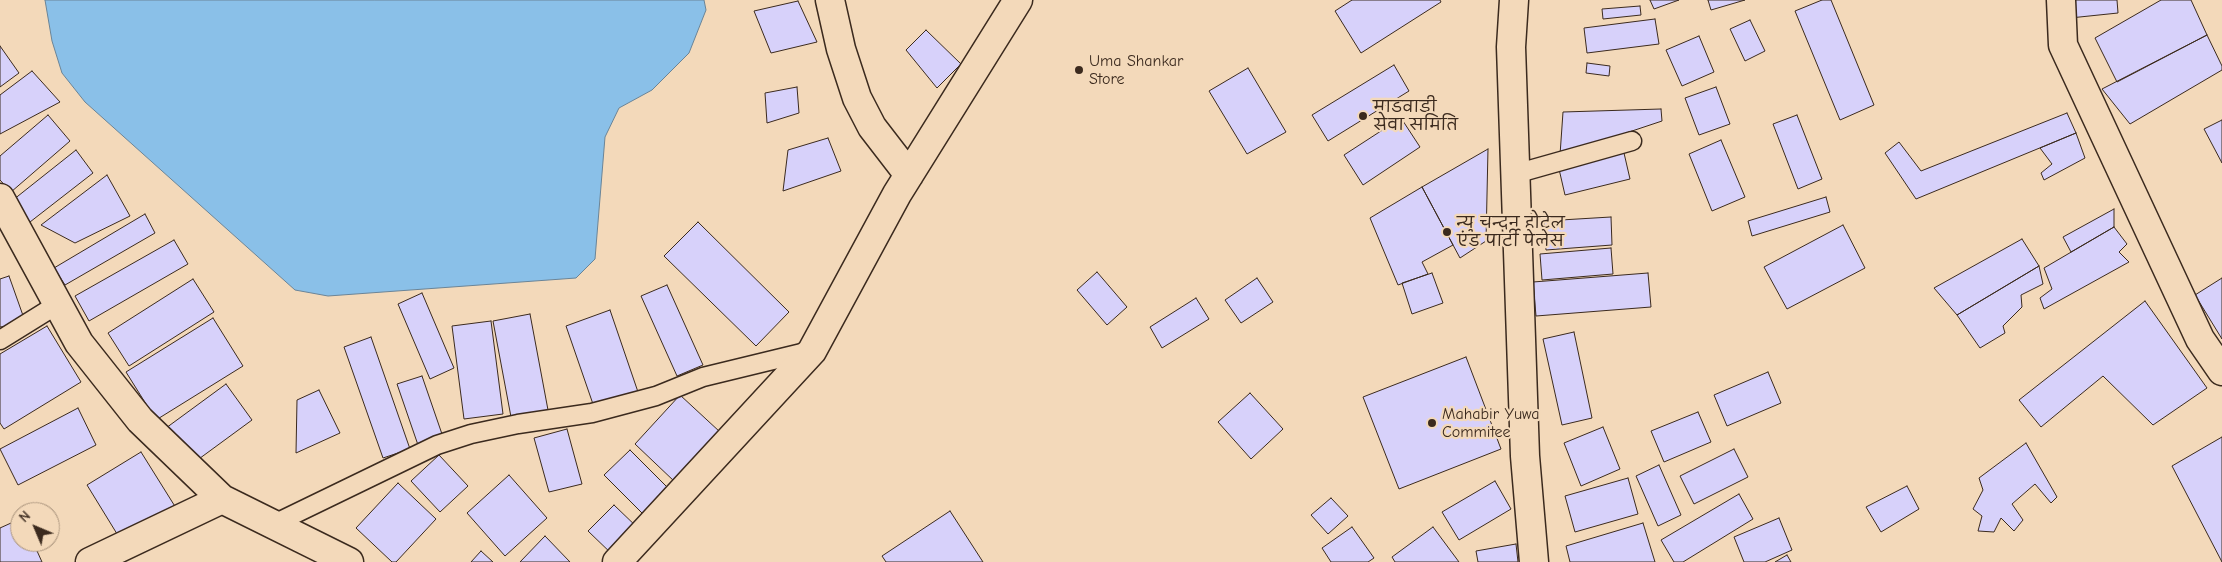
<!DOCTYPE html>
<meta charset="utf-8">
<style>
body{margin:0}
#map{position:relative;width:2222px;height:562px;overflow:hidden;background:#f3d9ba;font-family:"Comic Neue",sans-serif}
canvas{display:block}
.north{position:absolute;left:10px;top:502px;width:50px;height:50px;box-sizing:border-box;background:#f3d9ba;border:1px solid #a9937c;border-radius:50%;rotate:315deg;font-size:14px;font-weight:700;line-height:20px;text-align:center;color:#3b2a1e}
.north::after{content:'';display:block;margin:auto;width:18px;height:22px;background:#3b2a1e;clip-path:polygon(50% 0,100% 100%,50% 72%,0 100%)}
</style>
<div id="map">
<canvas width="2222" height="562"></canvas>
<div class="north">N</div>
</div>
<script>
const g = document.querySelector('canvas').getContext('2d');
g.lineJoin = 'round';
function paint(path, color) {
  g.fillStyle = color;
  g.fill(path, 'evenodd');
}
function poly(rows) {
  const path = new Path2D();
  for (const r of rows) {
    path.moveTo(r[0], r[1]);
    for (let i = 2; i < r.length; i += 2) path.lineTo(r[i], r[i + 1]);
  }
  return path;
}
function trace(path, color, width, dash) {
  g.strokeStyle = color;
  g.lineWidth = width;
  g.lineCap = dash ? 'butt' : 'round';
  g.setLineDash(dash || []);
  g.stroke(path);
}
function write(font, color, halo, rows, align = 'center') {
  g.font = font + ' "Comic Neue","Playpen Sans Deva",sans-serif';
  g.lineWidth = 4.5;
  g.setLineDash([]);
  g.textBaseline = 'middle';
  g.strokeStyle = halo;
  g.fillStyle = color;
  for (const [text, x, y, turn = 0] of rows) {
    g.save();
    g.translate(x, y);
    g.rotate((+turn || 0) * Math.PI / 180);
    g.textAlign = isNaN(turn) ? turn : align;
    if (halo) g.strokeText(text, 0, 0);
    g.fillText(text, 0, 0);
    g.restore();
  }
}
const water = poly([
 [45,0,704,0,706,10,689,53,652,90,619,108,605,137,595,259,576,278,328,296,295,290,85,102,62,73,52,41,45,0]
]);
paint(water, '#8ac0e8');
trace(water, '#6a8497', 1);
const building = poly([
 [1352,0,1440,0,1441,2,1361,53,1335,11,1352,0],
 [1650,0,1679,0,1654,9,1650,0],
 [1708,0,1745,0,1711,10,1708,0],
 [1822,0,1831,0,1874,105,1840,120,1795,11,1822,0],
 [2068,0,2117,0,2118,13,2070,18,2068,0],
 [2161,0,2191,0,2207,35,2117,82,2095,38,2161,0],
 [798,1,817,42,771,53,754,11,798,1],
 [1640,6,1641,15,1603,19,1602,9,1640,6],
 [1655,19,1659,44,1587,53,1584,28,1655,19],
 [1750,20,1765,51,1745,61,1730,29,1750,20],
 [926,30,961,64,937,88,906,50,926,30],
 [2207,35,2222,66,2222,70,2130,124,2102,89,2207,35],
 [1699,36,1714,72,1682,86,1666,50,1699,36],
 [0,46,19,73,0,87,0,46],
 [1587,63,1610,66,1609,76,1586,73,1587,63],
 [1394,65,1409,91,1328,141,1312,115,1394,65],
 [1248,68,1286,132,1247,154,1209,91,1248,68],
 [32,71,60,102,0,134,0,95,32,71],
 [797,87,799,113,767,123,765,93,797,87],
 [1716,87,1730,124,1699,135,1685,98,1716,87],
 [1661,109,1662,121,1560,155,1563,112,1661,109],
 [2067,113,2076,133,1916,199,1885,153,1899,142,1921,171,2067,113],
 [48,115,70,141,11,192,0,180,0,156,48,115],
 [1797,115,1822,179,1798,189,1773,124,1797,115],
 [1401,118,1420,147,1363,185,1344,155,1401,118],
 [2222,120,2222,163,2204,129,2222,120],
 [2076,133,2085,158,2044,180,2041,173,2052,164,2040,148,2076,133],
 [828,138,841,171,783,191,788,150,828,138],
 [1721,140,1745,197,1712,211,1689,154,1721,140],
 [1488,149,1486,241,1460,258,1422,187,1488,149],
 [76,150,93,173,30,222,13,200,76,150],
 [1624,153,1630,179,1565,195,1559,169,1624,153],
 [107,175,130,216,75,243,41,225,107,175],
 [1422,187,1453,245,1422,262,1428,274,1398,285,1370,218,1422,187],
 [1826,197,1830,212,1752,236,1748,221,1826,197],
 [2114,209,2114,227,2071,252,2063,237,2114,209],
 [145,214,155,233,65,285,54,268,145,214],
 [1611,217,1612,245,1546,250,1544,221,1611,217],
 [698,222,789,312,756,346,664,256,698,222],
 [1843,225,1865,268,1787,309,1764,267,1843,225],
 [2114,227,2127,244,2119,252,2129,262,2044,309,2040,298,2052,289,2044,268,2114,227],
 [2022,239,2039,266,1957,315,1934,288,2022,239],
 [174,240,188,264,89,321,75,296,174,240],
 [1611,248,1613,274,1542,280,1540,254,1611,248],
 [2039,266,2043,284,2021,295,2022,307,2003,326,2005,333,1980,348,1957,315,2039,266],
 [1097,272,1127,307,1107,325,1077,290,1097,272],
 [1432,273,1443,303,1412,314,1402,283,1432,273],
 [1648,273,1651,307,1536,316,1533,282,1648,273],
 [9,276,26,324,0,327,0,279,9,276],
 [1257,278,1273,302,1241,323,1225,300,1257,278],
 [2222,278,2222,339,2195,295,2222,278],
 [193,279,214,312,129,366,108,333,193,279],
 [667,285,703,365,677,376,641,296,667,285],
 [422,293,454,368,430,379,398,304,422,293],
 [1196,298,1209,319,1162,348,1150,327,1196,298],
 [2145,301,2207,388,2153,425,2103,376,2041,427,2019,400,2145,301],
 [610,310,638,392,594,407,566,326,610,310],
 [530,314,548,410,511,417,493,321,530,314],
 [213,318,243,366,156,420,126,372,213,318],
 [491,321,503,414,464,419,452,326,491,321],
 [47,326,81,382,4,429,0,423,0,354,47,326],
 [1574,332,1592,418,1562,425,1543,339,1574,332],
 [371,337,410,449,383,458,344,347,371,337],
 [1466,357,1501,449,1399,489,1363,397,1466,357],
 [1768,372,1781,403,1727,426,1714,395,1768,372],
 [422,376,443,437,418,445,397,384,422,376],
 [226,384,252,420,192,464,166,428,226,384],
 [319,390,340,433,296,453,297,400,319,390],
 [1250,393,1283,429,1251,459,1218,422,1250,393],
 [680,395,720,432,675,482,635,444,680,395],
 [78,408,96,445,18,485,0,449,78,408],
 [1698,412,1711,442,1664,462,1651,431,1698,412],
 [1603,427,1620,469,1581,486,1564,443,1603,427],
 [567,429,582,484,549,492,534,438,567,429],
 [2222,437,2222,562,2172,466,2222,437],
 [2026,443,2057,497,2051,503,2035,484,2012,504,2023,520,2014,531,2001,518,1994,532,1978,531,1982,516,1973,509,1983,490,1979,478,2026,443],
 [1734,449,1748,477,1694,504,1680,476,1734,449],
 [630,450,673,493,647,518,604,475,630,450],
 [141,452,176,508,122,542,87,485,141,452],
 [439,455,468,486,440,512,411,481,439,455],
 [1659,465,1681,515,1658,526,1636,476,1659,465],
 [509,475,547,518,505,556,467,513,509,475],
 [1628,478,1638,514,1575,532,1565,496,1628,478],
 [1495,481,1511,509,1459,540,1442,512,1495,481],
 [398,483,436,519,396,562,392,562,356,528,398,483],
 [1907,486,1919,509,1881,532,1866,507,1907,486],
 [1739,494,1753,519,1683,562,1674,562,1661,540,1739,494],
 [1331,498,1348,516,1328,534,1311,515,1331,498],
 [614,505,640,530,615,557,588,531,614,505],
 [950,511,983,562,886,562,882,556,950,511],
 [1779,518,1792,550,1765,562,1744,562,1734,537,1779,518],
 [20,519,20,542,33,542,42,562,0,562,0,528,20,519],
 [1643,523,1655,562,1570,562,1566,546,1643,523],
 [1352,527,1374,558,1368,562,1331,562,1322,548,1352,527],
 [1433,527,1459,562,1395,562,1392,557,1433,527],
 [545,536,570,562,520,562,545,536],
 [1516,544,1518,562,1478,562,1476,551,1516,544],
 [481,551,493,562,471,562,481,551],
 [1787,555,1791,562,1775,562,1787,555]
]);
paint(building, '#d7d1fa');
trace(building, '#3b2a1e', 1);
const lane = poly([
 [1515,174,1632,141],
 [0,340,58,304],
 [274,524,437,445,471,434,518,424,592,413,656,396,703,377,810,351]
]);
const street = poly([
 [830,0,841,49,857,98,872,127,909,175],
 [1514,0,1511,47,1525,456,1534,562],
 [2061,0,2063,45,2200,339,2222,371],
 [0,198,79,343,140,420,222,499,349,562],
 [90,562,222,499],
 [617,562,812,351,897,194,1018,0]
]);
trace(lane, '#3b2a1e', 21);
trace(street, '#3b2a1e', 31);
trace(lane, '#f3d9ba', 18);
trace(street, '#f3d9ba', 28);
for (const [x, y, r, color] of [
 [1079,70,5,"#3b2a1e"],
 [1363,116,5,"#3b2a1e"],
 [1447,232,5,"#3b2a1e"],
 [1432,423,5,"#3b2a1e"]
]) {
  const dot = new Path2D();
  dot.arc(x, y, r, 0, 2 * Math.PI);
  g.fillStyle = color;
  g.fill(dot);
  trace(dot, '#f3d9ba', 2);
}
write('16px', '#3b2a1e', '#f3d9ba', [
 ["Uma Shankar",1089,61],
 ["Store",1089,79],
 ["माडवाडी",1373,107],
 ["सेवा समिति",1373,125],
 ["न्यु चन्दन होटेल",1457,223],
 ["एंड पार्टी पेलेस",1457,241],
 ["Mahabir Yuwa",1442,414],
 ["Commitee",1442,432]
], 'left');
</script>
